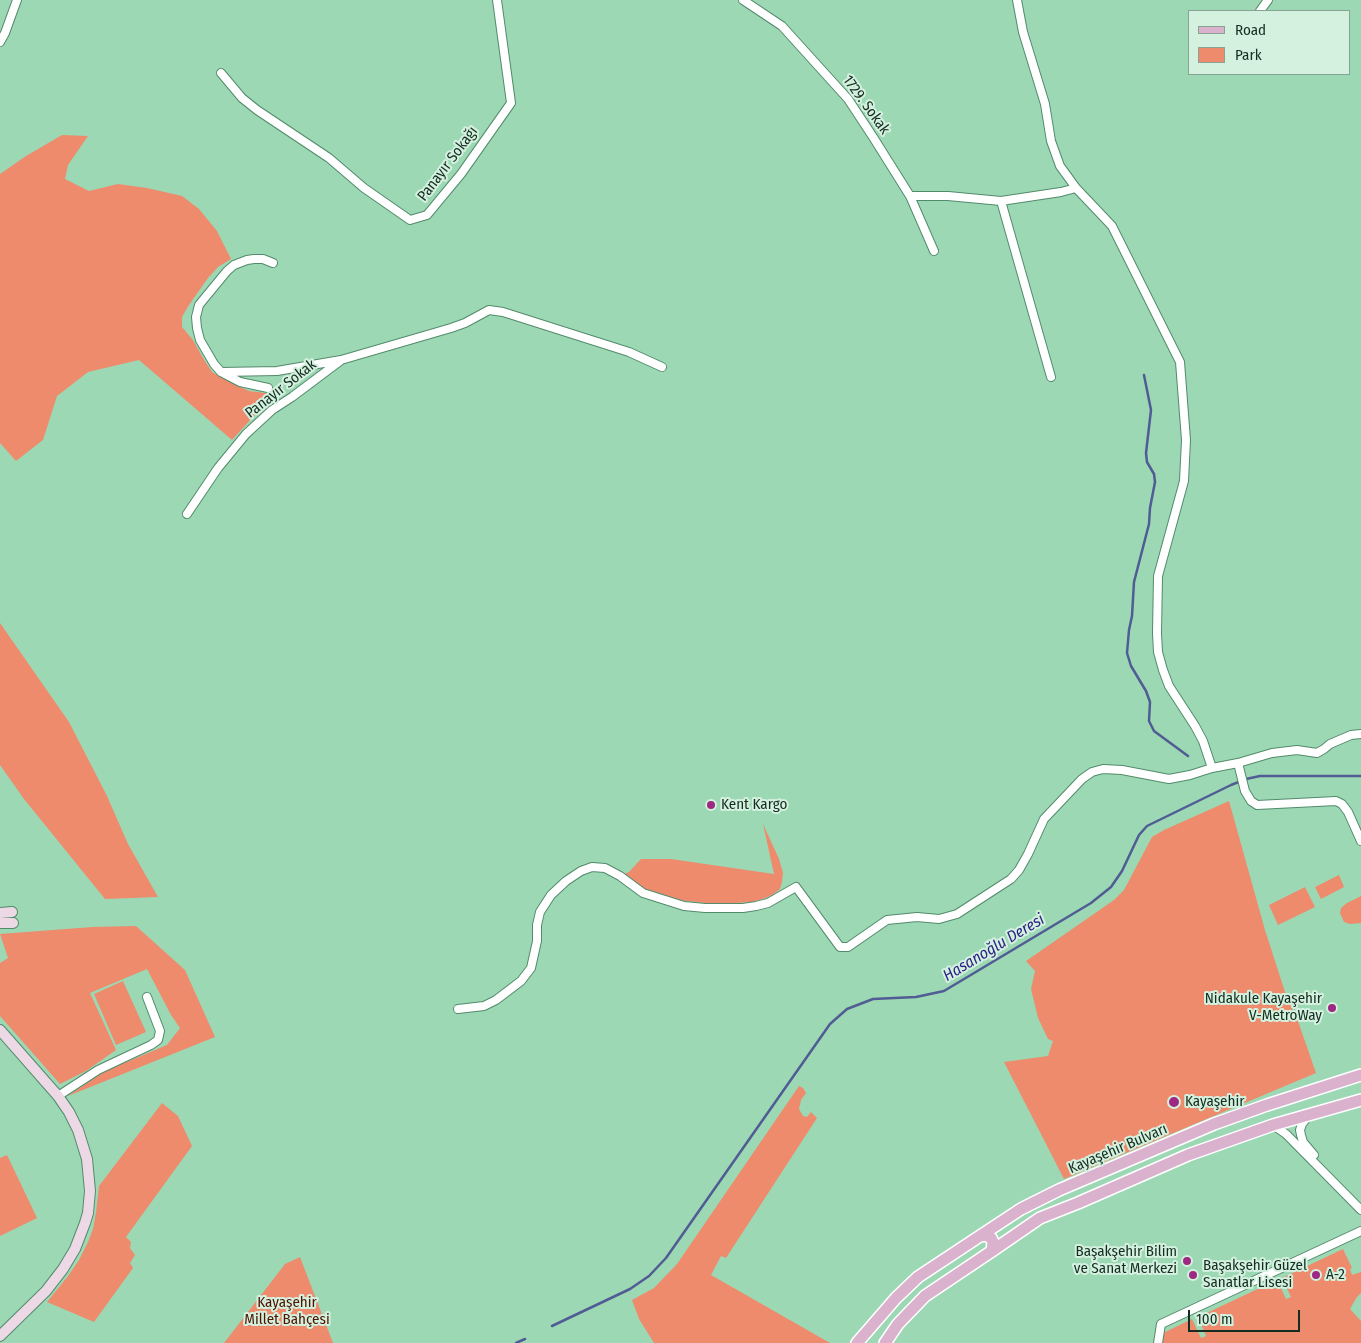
<!DOCTYPE html>
<meta charset="utf-8">
<style>
body{margin:0}
#map{position:relative;width:1361px;height:1343px;overflow:hidden;background:#9dd8b5;font-family:"Fira Sans Condensed",sans-serif}
canvas{display:block}
.legend{position:absolute;left:1188px;top:10px;width:162px;height:65px;box-sizing:border-box;background:#d4f1df;border:1px solid #88a393;margin:0;padding:6px 9px;list-style:none;font-size:15px;color:#152d20}
.legend li{display:flex;align-items:center;gap:10px;height:25px}
.legend b{width:25px;border:1px solid #88a393}
.scale{position:absolute;left:1188px;top:1310px;width:112px;height:22px;box-sizing:border-box;border:2px solid #152d20;border-top:0;padding-left:6px;font-size:15px;line-height:18px;white-space:nowrap;color:#152d20;-webkit-text-stroke:4px #d4f1df;paint-order:stroke}
</style>
<div id="map">
<canvas width="1361" height="1343"></canvas>
<ul class="legend">
<li><b style="height:6px;background:#dab2ce"></b>Road</li>
<li><b style="height:14px;background:#ed8b6c"></b>Park</li>
</ul>
<div class="scale">100 m</div>
</div>
<script>
const g = document.querySelector('canvas').getContext('2d');
g.lineJoin = 'round';
function paint(path, color) {
  g.fillStyle = color;
  g.fill(path, 'evenodd');
}
function poly(rows) {
  const path = new Path2D();
  for (const r of rows) {
    path.moveTo(r[0], r[1]);
    for (let i = 2; i < r.length; i += 2) path.lineTo(r[i], r[i + 1]);
  }
  return path;
}
function trace(path, color, width, dash) {
  g.strokeStyle = color;
  g.lineWidth = width;
  g.lineCap = dash ? 'butt' : 'round';
  g.setLineDash(dash || []);
  g.stroke(path);
}
function write(font, color, halo, rows, align = 'center') {
  g.font = font + ' "Fira Sans Condensed",sans-serif';
  g.lineWidth = 4;
  g.setLineDash([]);
  g.textBaseline = 'middle';
  g.strokeStyle = halo;
  g.fillStyle = color;
  for (const [text, x, y, turn = 0] of rows) {
    g.save();
    g.translate(x, y);
    g.rotate((+turn || 0) * Math.PI / 180);
    g.textAlign = isNaN(turn) ? turn : align;
    if (halo) g.strokeText(text, 0, 0);
    g.fillText(text, 0, 0);
    g.restore();
  }
}
paint(poly([
 [62,135,88,136,68,165,65,179,89,191,118,184,147,188,182,196,199,209,217,231,231,259,218,267,208,278,189,305,182,317,182,327,193,340,203,358,212,372,230,382,249,391,274,394,232,440,139,360,88,372,57,396,43,440,16,461,0,443,0,174,26,156],
 [0,623,69,722,107,796,128,844,158,897,105,899,24,799,0,765],
 [1229,801,1265,930,1286,995,1299,1024,1316,1073,1064,1179,1004,1062,1048,1056,1053,1041,1048,1039,1038,1018,1031,989,1035,971,1026,961,1114,900,1124,890,1152,837,1164,830],
 [763,824,779,859,783,873,782,882,780,889,772,895,763,899,752,902,715,904,678,900,648,891,640,886,625,876,624,874,629,872,641,859,671,859,774,874],
 [1339,875,1344,887,1321,899,1315,887],
 [1305,887,1315,907,1278,925,1269,905],
 [1361,896,1361,923,1350,924,1344,922,1340,913,1341,908,1347,903],
 [136,926,185,970,215,1037,68,1096,105,1071,167,1045,180,1028,171,1015,147,969,90,993,116,1050,86,1071,60,1084,0,1016,0,963,8,958,0,934,92,927],
 [123,981,146,1032,116,1045,94,994],
 [799,1086,803,1088,806,1093,801,1100,799,1109,803,1116,807,1117,811,1112,817,1118,726,1258,721,1256,711,1275,830,1343,654,1343,639,1319,632,1300,654,1288,677,1264],
 [162,1103,178,1116,192,1146,126,1237,131,1242,130,1248,135,1255,130,1263,133,1268,94,1322,47,1302,68,1276,79,1260,88,1242,93,1229,96,1212,99,1186],
 [7,1155,37,1218,0,1236,0,1158],
 [1343,1249,1352,1268,1350,1269,1352,1275,1361,1272,1361,1293,1357,1297,1350,1309,1361,1321,1361,1343,1162,1343,1163,1333,1192,1319,1201,1338,1206,1336,1198,1317,1277,1280,1286,1299,1291,1297,1282,1278],
 [300,1257,333,1343,224,1343,285,1264]
]), '#ed8b6c');
trace(poly([
 [1144,375,1151,410,1146,453,1147,462,1154,474,1155,482,1150,508,1149,524,1134,582,1132,616,1129,630,1127,653,1131,666,1146,691,1150,702,1149,721,1154,731,1188,756],
 [552,1326,630,1289,649,1276,666,1258,830,1024,847,1009,873,999,916,997,944,991,1091,903,1111,887,1122,871,1139,835,1147,826,1231,785,1246,779,1260,776,1361,776],
 [516,1343,525,1339]
]), '#505c93', 2.5);
const street = poly([
 [743,0,782,26,848,99,873,137,910,196,934,251],
 [1017,0,1023,32,1045,104,1051,141,1060,166,1076,188,1112,226,1180,362,1186,440,1184,481,1158,576,1157,633,1158,652,1163,670,1169,686,1195,726,1203,741,1212,768,1238,763,1272,753,1297,750,1317,753,1324,749,1330,744,1351,735,1361,734],
 [1260,11,1268,0],
 [0,42,5,33,17,0],
 [221,73,242,98,257,110,329,158,364,188,410,220,427,215,461,174,511,103,497,0],
 [910,196,948,196,1001,201,1061,192,1076,188],
 [1001,201,1051,377],
 [221,372,277,371,341,360,451,328,465,323,489,310,503,312,629,352,662,367],
 [268,388,240,382,221,372,214,364,200,340,197,328,196,317,199,305,227,271,234,265,247,260,254,259,263,259,273,263],
 [187,514,218,468,246,434,272,410,292,397,340,361],
 [1238,763,1245,791,1251,801,1257,805,1336,801,1342,804,1348,812,1361,841],
 [458,1009,484,1006,496,1000,521,981,531,968,537,941,537,925,540,912,551,895,566,881,581,871,592,867,605,868,620,876,643,893,684,906,705,908,743,908,756,906,768,903,796,887,840,947,848,947,887,920,917,917,939,919,957,914,1011,879,1019,870,1028,854,1044,819,1082,779,1092,772,1103,769,1122,770,1169,779,1190,775,1212,768],
 [58,1096,98,1070,151,1045,158,1040,160,1031,147,997],
 [1309,1115,1302,1124,1300,1130,1301,1135,1303,1142,1314,1155],
 [1273,1125,1286,1134,1361,1210],
 [1158,1343,1161,1324,1361,1231]
]);
const secondary = poly([
 [0,913,12,912],
 [0,923,13,923],
 [0,1030,58,1096,69,1112,78,1130,87,1159,90,1191,88,1213,85,1223,75,1249,63,1269,46,1291,0,1336]
]);
const primary = poly([
 [980,1236,1021,1209,1059,1190,1214,1124,1267,1105,1361,1075],
 [992,1251,1040,1218,1078,1203,1188,1155,1273,1125,1361,1100],
 [857,1343,896,1298,918,1277,980,1236,986,1235,991,1238,993,1242,992,1251,925,1296,898,1324,885,1343]
]);
trace(street, '#528b6b', 10);
trace(secondary, '#528b6b', 12);
trace(primary, '#fff', 14);
trace(street, '#fff', 8);
trace(secondary, '#edd8e6', 10);
trace(primary, '#dab2ce', 11);
for (const [x, y, r, color] of [
 [711,805,5,"#9d2983"],
 [1332,1008,5,"#9d2983"],
 [1174,1102,6,"#9d2983"],
 [1187,1261,5,"#9d2983"],
 [1193,1275,5,"#9d2983"],
 [1316,1275,5,"#9d2983"]
]) {
  const dot = new Path2D();
  dot.arc(x, y, r, 0, 2 * Math.PI);
  g.fillStyle = color;
  g.fill(dot);
  trace(dot, '#d4f1df', 2);
}
write('15px', '#152d20', '#d4f1df', [
 ["1729. Sokak",866,105,54],
 ["Panayır Sokağı",448,164,-53],
 ["Panayır Sokak",281,389,-38],
 ["Kayaşehir Bulvarı",1118,1149,-23]
]);
write('15px', '#152d20', '#d4f1df', [
 ["Kent Kargo",721,805],
 ["Nidakule Kayaşehir",1322,999,"right"],
 ["V-MetroWay",1322,1016,"right"],
 ["Kayaşehir",1185,1102],
 ["Başakşehir Bilim",1177,1252,"right"],
 ["ve Sanat Merkezi",1177,1269,"right"],
 ["Başakşehir Güzel",1203,1266],
 ["Sanatlar Lisesi",1203,1283],
 ["A-2",1326,1275]
], 'left');
write('15px', '#4f1300', '#d4f1df', [
 ["Kayaşehir",287,1303],
 ["Millet Bahçesi",287,1320]
]);
write('italic 16px', '#2d2286', '#d4f1df', [
 ["Hasanoğlu Deresi",994,948,-31]
]);
</script>
